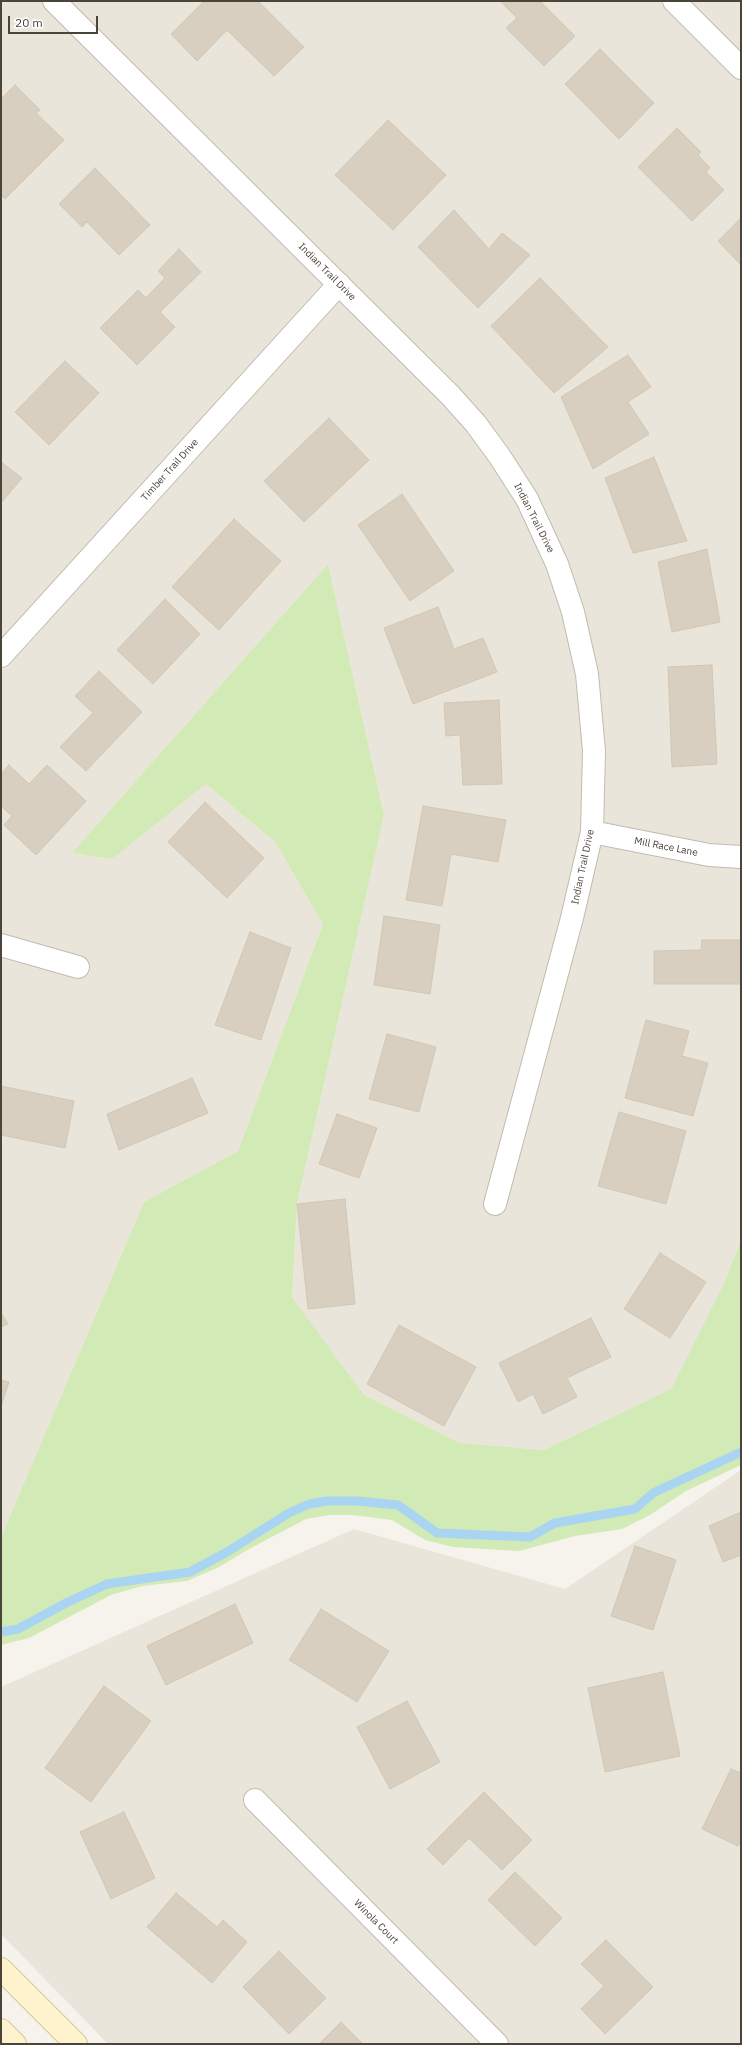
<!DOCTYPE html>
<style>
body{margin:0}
#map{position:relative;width:742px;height:2045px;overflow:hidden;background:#f6f3ec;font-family:"IBM Plex Sans",sans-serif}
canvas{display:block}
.frame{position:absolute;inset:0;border:2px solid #4b4439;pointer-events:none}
.scale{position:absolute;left:8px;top:16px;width:90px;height:18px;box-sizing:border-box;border:2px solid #4b4439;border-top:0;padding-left:5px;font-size:12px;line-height:14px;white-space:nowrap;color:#4b4439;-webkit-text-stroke:3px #fff;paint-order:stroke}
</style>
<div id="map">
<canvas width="742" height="2045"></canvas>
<div class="frame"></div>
<div class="scale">20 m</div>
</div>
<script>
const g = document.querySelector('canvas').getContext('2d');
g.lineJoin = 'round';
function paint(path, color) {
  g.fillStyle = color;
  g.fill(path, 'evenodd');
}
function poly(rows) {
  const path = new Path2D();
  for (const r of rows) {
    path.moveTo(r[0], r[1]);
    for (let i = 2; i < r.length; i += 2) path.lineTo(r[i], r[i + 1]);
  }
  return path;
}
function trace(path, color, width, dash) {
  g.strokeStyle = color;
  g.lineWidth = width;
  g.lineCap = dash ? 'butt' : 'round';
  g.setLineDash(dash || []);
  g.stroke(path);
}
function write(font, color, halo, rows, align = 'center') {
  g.font = font + ' "IBM Plex Sans",sans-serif';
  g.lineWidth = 3.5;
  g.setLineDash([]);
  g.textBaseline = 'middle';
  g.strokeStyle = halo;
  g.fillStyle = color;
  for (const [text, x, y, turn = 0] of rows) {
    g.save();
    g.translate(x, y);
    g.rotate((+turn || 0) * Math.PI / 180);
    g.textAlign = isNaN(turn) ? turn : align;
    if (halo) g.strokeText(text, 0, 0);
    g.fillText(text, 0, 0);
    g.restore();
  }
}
paint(poly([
 [1,1,741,1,741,1240,724,1283,671,1389,544,1450,460,1443,364,1395,292,1297,297,1204,384,815,328,564,72,853,112,859,206,784,275,842,323,924,238,1151,144,1202,1,1537],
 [741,1470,741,2044,108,2044,1,1934,1,1687,354,1529,565,1589]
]), '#eae5da');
paint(poly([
 [328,564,384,815,297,1204,292,1297,364,1395,460,1443,544,1450,671,1389,724,1283,741,1240,741,1465,686,1491,650,1515,622,1529,575,1536,519,1551,453,1547,425,1540,392,1520,352,1515,330,1515,306,1519,249,1549,219,1567,187,1581,142,1586,111,1595,29,1638,1,1645,1,1537,144,1202,238,1151,323,924,275,842,206,784,112,859,72,853]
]), '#d2eab5');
trace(poly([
 [1,1632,18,1629,68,1602,107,1584,190,1572,227,1552,289,1513,309,1504,327,1501,357,1501,398,1505,437,1533,530,1537,555,1523,635,1509,653,1493,741,1452]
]), '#a9d4f2', 9);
const building = poly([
 [204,1,258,1,304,47,274,76,227,30,197,61,171,34,204,1],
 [500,1,540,1,575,36,544,66,506,28,517,18,500,1],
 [600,49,654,103,619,139,565,84,600,49],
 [15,85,40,110,36,113,64,140,5,199,1,195,1,99,15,85],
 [388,120,446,175,393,230,335,175,388,120],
 [677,128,701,152,698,155,710,168,706,172,724,190,692,221,638,167,677,128],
 [95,168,150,225,119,255,87,222,82,227,59,204,95,168],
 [454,210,489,249,502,233,530,255,478,308,418,247,454,210],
 [741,218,741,265,718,241,741,218],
 [179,249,201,272,160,312,175,327,137,365,100,328,138,290,146,298,165,278,158,271,179,249],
 [540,278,608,347,554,393,491,326,540,278],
 [628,355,651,387,628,402,649,434,593,469,561,397,628,355],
 [65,361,99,393,49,445,15,412,65,361],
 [329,418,369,460,304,522,264,481,329,418],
 [654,457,687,541,633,553,605,478,654,457],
 [1,462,22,478,1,503,1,462],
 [402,494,454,571,410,601,358,525,402,494],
 [234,519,281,561,219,630,172,587,234,519],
 [707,549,720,622,672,632,658,562,707,549],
 [165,599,200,634,153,684,117,650,165,599],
 [438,607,454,649,483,638,497,672,413,704,384,628,438,607],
 [712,665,717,764,672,767,668,667,712,665],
 [99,671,142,712,86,771,60,747,93,713,75,696,99,671],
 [499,700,502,784,463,785,460,735,446,736,444,703,499,700],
 [9,765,29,784,47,765,86,801,36,855,4,825,12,816,1,806,1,774,9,765],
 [205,802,264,858,227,898,168,842,205,802],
 [423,806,506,820,498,862,451,854,442,906,406,900,423,806],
 [384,916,440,925,430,994,374,985,384,916],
 [250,932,291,948,261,1040,215,1025,250,932],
 [702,940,741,940,741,984,654,984,654,951,701,950,702,940],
 [646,1020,689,1031,682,1056,708,1063,693,1116,625,1098,646,1020],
 [387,1034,436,1047,419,1112,369,1099,387,1034],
 [192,1078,208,1113,119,1150,107,1114,192,1078],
 [1,1086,74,1101,65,1148,1,1135,1,1086],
 [619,1112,686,1131,666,1204,598,1186,619,1112],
 [337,1114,377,1128,359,1178,319,1164,337,1114],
 [345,1199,355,1304,308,1309,297,1204,345,1199],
 [660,1253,706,1282,670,1338,624,1309,660,1253],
 [1,1313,8,1324,1,1327,1,1313],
 [591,1318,611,1357,567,1378,577,1397,543,1414,533,1394,518,1402,499,1363,591,1318],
 [399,1325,476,1367,444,1426,367,1384,399,1325],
 [1,1380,9,1382,1,1406,1,1380],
 [741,1512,741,1555,723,1562,709,1526,741,1512],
 [635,1546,676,1560,653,1630,611,1616,635,1546],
 [235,1604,253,1643,166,1685,147,1646,235,1604],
 [321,1609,389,1651,357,1702,289,1660,321,1609],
 [663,1672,680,1756,605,1772,588,1688,663,1672],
 [104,1686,151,1721,91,1802,45,1768,104,1686],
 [407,1701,440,1762,390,1789,357,1727,407,1701],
 [731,1769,741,1773,741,1840,738,1846,702,1829,731,1769],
 [484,1792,532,1840,502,1870,469,1838,443,1865,427,1849,484,1792],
 [124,1812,155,1878,111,1899,80,1832,124,1812],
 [515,1872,562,1918,535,1946,488,1900,515,1872],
 [176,1893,217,1927,223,1920,247,1942,212,1983,147,1927,176,1893],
 [606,1940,653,1987,605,2034,581,2009,604,1986,581,1964,606,1940],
 [279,1951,326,1998,289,2034,243,1987,279,1951],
 [341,2022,363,2044,319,2044,341,2022]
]);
paint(building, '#d8cfc1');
trace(building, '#d3c7b4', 1);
const street = poly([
 [54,1,450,395,476,424,500,457,527,499,557,564,573,612,587,674,594,751,592,832,572,918,495,1204],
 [674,1,741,68],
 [1,656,339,284],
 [592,832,709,855,741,857],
 [1,945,78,967],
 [255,1800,497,2044]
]);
const secondary = poly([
 [1,1969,76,2044],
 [1,2030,15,2044]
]);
trace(street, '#c2bbae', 24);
trace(secondary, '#d6c79b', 24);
trace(street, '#fff', 22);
trace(secondary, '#fff3cd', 22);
write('10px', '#4b4439', '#fff', [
 ["Indian Trail Drive",327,272,45],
 ["Timber Trail Drive",170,470,-48],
 ["Indian Trail Drive",534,518,63],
 ["Mill Race Lane",666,847,11],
 ["Indian Trail Drive",583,867,-78],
 ["Winola Court",376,1922,45]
]);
</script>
